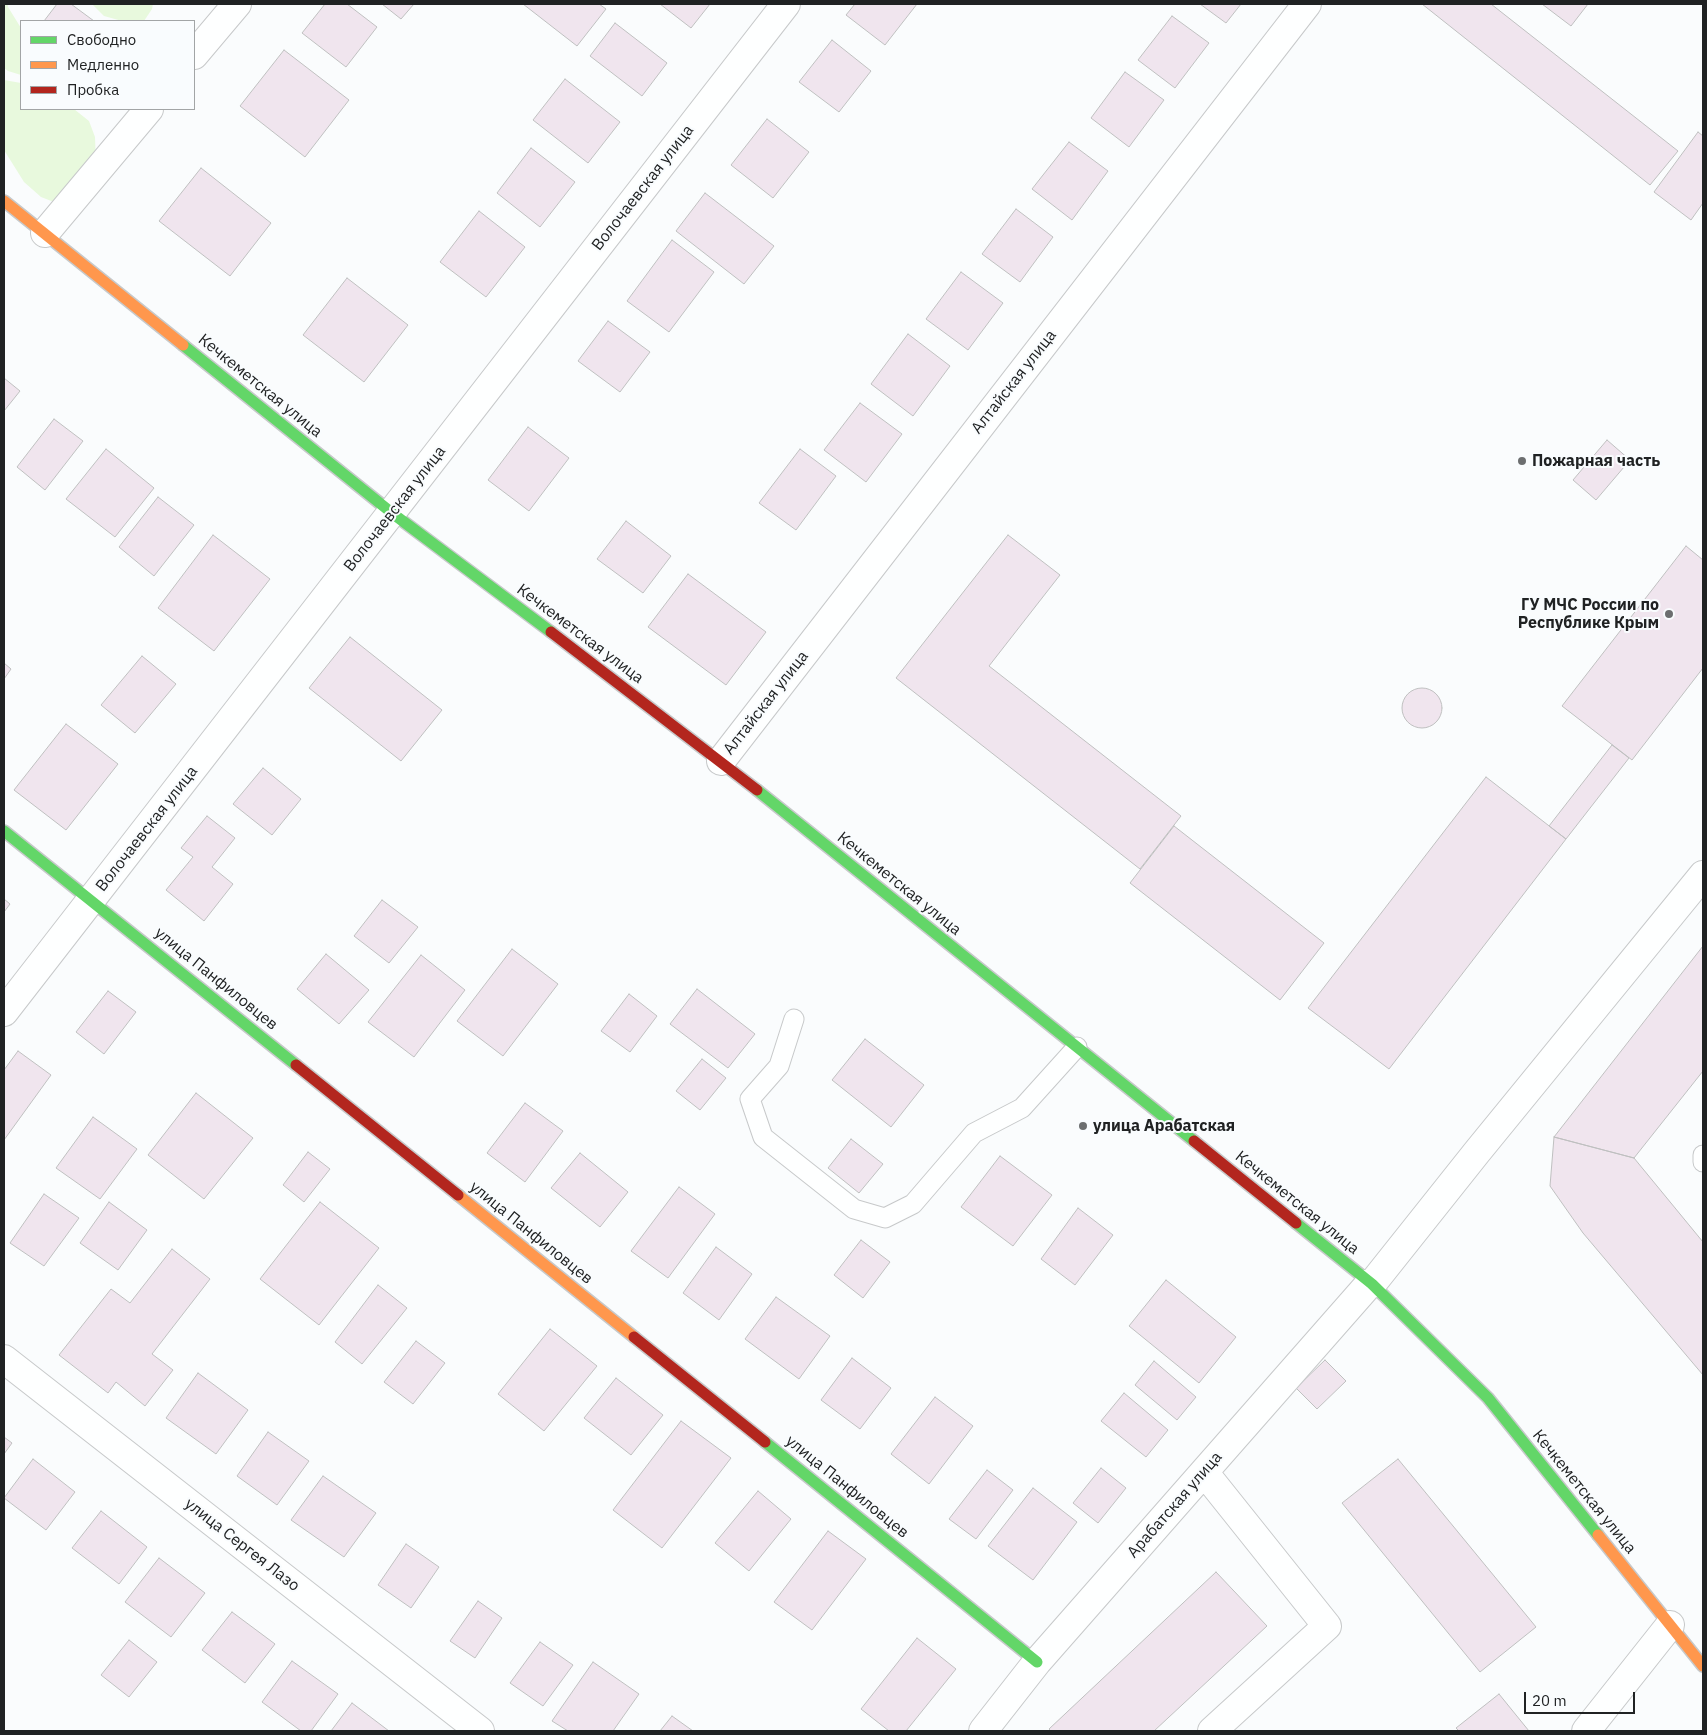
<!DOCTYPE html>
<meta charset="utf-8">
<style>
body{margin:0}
#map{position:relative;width:1707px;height:1735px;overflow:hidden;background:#fafcfd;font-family:"IBM Plex Sans",sans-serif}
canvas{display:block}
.frame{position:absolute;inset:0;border:5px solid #202223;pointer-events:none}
.legend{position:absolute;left:20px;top:20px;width:175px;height:90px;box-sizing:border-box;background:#f9fcfe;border:1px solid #a2a5a6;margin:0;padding:6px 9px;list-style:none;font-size:15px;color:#202223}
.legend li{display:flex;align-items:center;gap:10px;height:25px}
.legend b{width:25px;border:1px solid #a2a5a6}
.scale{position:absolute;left:1524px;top:1692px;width:111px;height:22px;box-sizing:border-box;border:2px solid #202223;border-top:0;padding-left:6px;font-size:15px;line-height:18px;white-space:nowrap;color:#202223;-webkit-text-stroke:4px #f9fcfe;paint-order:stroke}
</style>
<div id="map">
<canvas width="1707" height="1735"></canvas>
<div class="frame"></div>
<ul class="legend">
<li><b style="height:6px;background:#63d668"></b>Свободно</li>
<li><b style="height:6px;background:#ff974d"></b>Медленно</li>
<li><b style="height:6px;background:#b3261e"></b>Пробка</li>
</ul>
<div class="scale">20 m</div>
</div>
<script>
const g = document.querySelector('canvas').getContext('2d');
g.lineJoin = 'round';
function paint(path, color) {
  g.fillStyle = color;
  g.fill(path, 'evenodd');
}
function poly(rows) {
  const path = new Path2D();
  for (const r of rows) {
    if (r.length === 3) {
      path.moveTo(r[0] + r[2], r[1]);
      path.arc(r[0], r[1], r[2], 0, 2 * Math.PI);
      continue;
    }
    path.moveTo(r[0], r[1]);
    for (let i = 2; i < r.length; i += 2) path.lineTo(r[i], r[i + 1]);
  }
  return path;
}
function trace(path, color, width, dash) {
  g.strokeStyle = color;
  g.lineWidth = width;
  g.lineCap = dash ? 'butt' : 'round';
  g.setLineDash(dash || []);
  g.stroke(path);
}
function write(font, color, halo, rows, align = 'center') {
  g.font = font + ' "IBM Plex Sans",sans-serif';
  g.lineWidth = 4;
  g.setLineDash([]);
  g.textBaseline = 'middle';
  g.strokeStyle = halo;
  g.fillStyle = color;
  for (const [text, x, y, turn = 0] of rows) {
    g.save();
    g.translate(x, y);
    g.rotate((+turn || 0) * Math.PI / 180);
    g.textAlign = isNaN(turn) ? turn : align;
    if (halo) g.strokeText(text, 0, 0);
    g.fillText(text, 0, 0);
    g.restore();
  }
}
paint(poly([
 [4,4,8,4,8,7,21,28,21,75,8,71,4,68],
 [92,4,153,4,152,9,144,21,122,21,104,16],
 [4,80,21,83,21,109,74,109,89,121,95,137,97,191,77,211,41,197,24,182,4,150]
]), '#e8f9dd');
const building = poly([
 [57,4,71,4,94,21,44,21,57,4],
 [325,4,347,4,377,27,346,67,302,33,325,4],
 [382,4,414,4,401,19,382,4],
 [523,4,599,4,606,9,577,46,523,4],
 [660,4,710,4,691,28,660,4],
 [855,4,917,4,885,45,846,15,855,4],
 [1200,4,1241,4,1226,23,1200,4],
 [1422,4,1491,4,1678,151,1650,185,1422,4],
 [1542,4,1588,4,1571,26,1542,4],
 [1172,16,1209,43,1175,88,1138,60,1172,16],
 [615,23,667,63,642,96,590,56,615,23],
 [832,40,871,71,839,112,799,82,832,40],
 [284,50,349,100,305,157,240,106,284,50],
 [1125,72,1164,100,1129,147,1091,118,1125,72],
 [565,79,620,122,588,163,533,120,565,79],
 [767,119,809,152,773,198,731,165,767,119],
 [1698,132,1703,136,1703,203,1691,220,1654,192,1698,132],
 [1069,142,1108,171,1072,220,1032,189,1069,142],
 [531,148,575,182,540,227,497,193,531,148],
 [201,168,271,223,230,276,159,221,201,168],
 [705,193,774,246,744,284,676,231,705,193],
 [1016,209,1053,237,1020,282,982,254,1016,209],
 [479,211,525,247,486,297,440,262,479,211],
 [672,240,714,272,669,332,627,301,672,240],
 [961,272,1003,303,968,350,926,319,961,272],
 [347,278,408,325,364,382,303,335,347,278],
 [608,321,650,352,620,392,578,361,608,321],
 [908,334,950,366,913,416,871,384,908,334],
 [4,378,20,391,4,411,4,378],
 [860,403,902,434,866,482,824,450,860,403],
 [54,419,83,441,45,490,17,467,54,419],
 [528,427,569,458,529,511,488,480,528,427],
 [1607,440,1630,460,1596,500,1573,480,1607,440],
 [106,449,154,488,115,537,66,499,106,449],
 [800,449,836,476,796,530,759,503,800,449],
 [158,497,194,525,154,576,119,547,158,497],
 [626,521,671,556,643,593,597,559,626,521],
 [213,535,270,579,214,651,158,608,213,535],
 [1008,535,1060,575,989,666,1181,816,1140,869,896,678,1008,535],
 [1686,546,1703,560,1703,668,1632,760,1562,706,1686,546],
 [688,574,766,632,726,685,648,627,688,574],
 [350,637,442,710,401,761,309,688,350,637],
 [142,656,176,684,135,733,101,705,142,656],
 [4,663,11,669,4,679,4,663],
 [1422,708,20],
 [66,724,118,764,66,830,14,790,66,724],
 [1612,745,1629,758,1566,839,1549,826,1612,745],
 [263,768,301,799,272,835,233,804,263,768],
 [1486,777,1566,839,1389,1069,1308,1008,1486,777],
 [207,816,235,838,212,867,233,884,204,921,166,890,193,857,181,848,207,816],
 [1174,826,1324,943,1280,1000,1130,883,1174,826],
 [4,899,10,904,4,912,4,899],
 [382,900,418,927,389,963,354,936,382,900],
 [1703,946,1703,1071,1634,1158,1554,1137,1703,946],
 [512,949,558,984,503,1056,457,1021,512,949],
 [326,954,369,990,339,1024,297,989,326,954],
 [421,955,465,990,414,1057,368,1022,421,955],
 [697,989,755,1034,728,1068,670,1024,697,989],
 [108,991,136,1012,104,1054,76,1032,108,991],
 [629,994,657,1016,630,1052,601,1031,629,994],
 [865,1039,924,1085,891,1127,832,1080,865,1039],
 [18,1051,51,1075,4,1140,4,1070,18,1051],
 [702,1059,726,1078,700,1110,676,1091,702,1059],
 [196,1093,253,1138,204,1199,148,1155,196,1093],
 [525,1103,563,1131,525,1182,487,1153,525,1103],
 [93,1117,137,1149,100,1199,56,1168,93,1117],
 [1554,1137,1634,1158,1703,1242,1703,1375,1583,1233,1550,1186,1554,1137],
 [851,1139,883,1164,859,1193,828,1168,851,1139],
 [308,1152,330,1169,304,1202,283,1185,308,1152],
 [580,1153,628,1192,600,1227,551,1188,580,1153],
 [1000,1156,1052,1195,1013,1246,961,1207,1000,1156],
 [679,1187,715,1214,668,1278,631,1251,679,1187],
 [44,1194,79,1218,44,1266,10,1243,44,1194],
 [109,1202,147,1230,118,1270,80,1243,109,1202],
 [320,1202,379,1248,319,1325,260,1279,320,1202],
 [1078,1208,1113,1235,1075,1285,1041,1259,1078,1208],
 [861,1240,890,1262,863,1298,834,1275,861,1240],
 [716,1247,752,1274,719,1320,683,1293,716,1247],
 [172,1249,210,1279,152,1354,173,1370,145,1406,116,1382,108,1393,59,1355,111,1289,130,1303,172,1249],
 [1166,1280,1236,1337,1199,1383,1129,1326,1166,1280],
 [378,1285,407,1308,362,1364,335,1342,378,1285],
 [776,1297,830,1336,799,1379,745,1339,776,1297],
 [550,1329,597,1366,544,1431,498,1394,550,1329],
 [416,1341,445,1363,413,1404,384,1382,416,1341],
 [852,1358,891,1388,860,1429,821,1400,852,1358],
 [1325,1360,1346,1381,1317,1409,1296,1388,1325,1360],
 [1154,1361,1196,1397,1177,1420,1135,1385,1154,1361],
 [198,1373,248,1410,216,1454,166,1418,198,1373],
 [616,1378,663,1415,631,1455,584,1418,616,1378],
 [1124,1393,1168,1430,1146,1457,1101,1421,1124,1393],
 [935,1397,973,1426,929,1484,891,1454,935,1397],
 [681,1421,731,1458,662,1548,613,1510,681,1421],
 [268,1432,309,1461,277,1505,237,1476,268,1432],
 [4,1437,12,1443,4,1454,4,1437],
 [33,1459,75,1492,46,1530,4,1498,33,1459],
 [1398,1459,1536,1627,1480,1672,1342,1503,1398,1459],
 [1101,1468,1126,1488,1098,1523,1073,1503,1101,1468],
 [987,1470,1013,1490,976,1539,949,1519,987,1470],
 [323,1476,376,1513,344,1557,291,1520,323,1476],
 [1033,1488,1077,1522,1033,1580,988,1546,1033,1488],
 [758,1491,791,1519,749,1571,715,1543,758,1491],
 [101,1511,147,1547,119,1584,72,1548,101,1511],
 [828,1531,866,1559,812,1630,774,1602,828,1531],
 [406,1544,439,1567,411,1608,378,1585,406,1544],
 [159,1558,205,1593,171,1637,125,1602,159,1558],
 [1216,1572,1267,1626,1154,1731,1051,1731,1049,1729,1216,1572],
 [478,1601,502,1618,475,1658,450,1641,478,1601],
 [232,1612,275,1644,245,1683,202,1650,232,1612],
 [917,1638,956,1669,906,1731,889,1731,861,1709,917,1638],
 [129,1640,157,1662,129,1697,101,1675,129,1640],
 [540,1642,573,1665,543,1706,510,1683,540,1642],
 [292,1661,338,1694,311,1731,301,1731,262,1702,292,1661],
 [593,1662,639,1694,613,1731,568,1731,552,1721,593,1662],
 [1499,1694,1529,1731,1459,1731,1456,1728,1499,1694],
 [352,1703,389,1731,331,1731,352,1703],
 [672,1716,693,1731,660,1731,672,1716]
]);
paint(building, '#f0e5ee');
trace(building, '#bfc0c0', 1);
const lane = poly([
 [794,1019,779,1066,750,1099,763,1137,854,1209,885,1218,913,1204,974,1133,1022,1108,1077,1047],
 [1703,1155,1703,1162]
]);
const street = poly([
 [194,55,237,4],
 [45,233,149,109],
 [721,761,1307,4],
 [4,1012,786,4],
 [1372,1284,1477,1152,1703,875],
 [4,1359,480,1731],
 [1204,1472,1327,1626,1212,1731],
 [983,1731,1037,1662,1370,1283],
 [1586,1731,1670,1625]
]);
const fast = poly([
 [183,345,392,513,551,632],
 [757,790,1194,1141],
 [4,831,296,1065],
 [1296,1223,1372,1284,1488,1398,1598,1535],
 [765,1442,1037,1662]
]);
const slow = poly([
 [4,201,183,345],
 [458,1195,634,1337],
 [1598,1535,1703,1666]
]);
const jam = poly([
 [551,632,757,790],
 [296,1065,458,1195],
 [1194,1141,1296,1223],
 [634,1337,765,1442]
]);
trace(lane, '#c7c9ca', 21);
trace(street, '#c7c9ca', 30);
trace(fast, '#c7c9ca', 14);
trace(slow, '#c7c9ca', 14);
trace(jam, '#c7c9ca', 14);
trace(lane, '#feffff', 19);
trace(street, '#feffff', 28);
trace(fast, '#63d668', 11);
trace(slow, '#ff974d', 11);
trace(jam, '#b3261e', 11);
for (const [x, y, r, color] of [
 [1522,461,5,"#6c6e6f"],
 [1669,614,5,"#6c6e6f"],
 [1083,1126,5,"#6c6e6f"]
]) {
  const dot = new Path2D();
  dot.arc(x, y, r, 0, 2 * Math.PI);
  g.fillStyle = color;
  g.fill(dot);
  trace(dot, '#f9fcfe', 2);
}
write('16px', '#202223', '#f9fcfe', [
 ["Волочаевская улица",643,188,-52],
 ["Алтайская улица",1014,382,-52],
 ["Кечкеметская улица",260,386,39],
 ["Волочаевская улица",395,509,-52],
 ["Кечкеметская улица",580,634,37],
 ["Алтайская улица",766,703,-52],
 ["Волочаевская улица",147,829,-52],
 ["Кечкеметская улица",899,884,39],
 ["улица Панфиловцев",216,979,39],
 ["Кечкеметская улица",1297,1203,39],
 ["улица Панфиловцев",531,1233,39],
 ["улица Панфиловцев",847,1487,39],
 ["Кечкеметская улица",1584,1492,51],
 ["Арабатская улица",1175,1505,-49],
 ["улица Сергея Лазо",242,1545,38]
]);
write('bold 16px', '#202223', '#f9fcfe', [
 ["Пожарная часть",1532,461],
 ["ГУ МЧС России по",1659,605,"right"],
 ["Республике Крым",1659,623,"right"],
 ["улица Арабатская",1093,1126]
], 'left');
</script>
